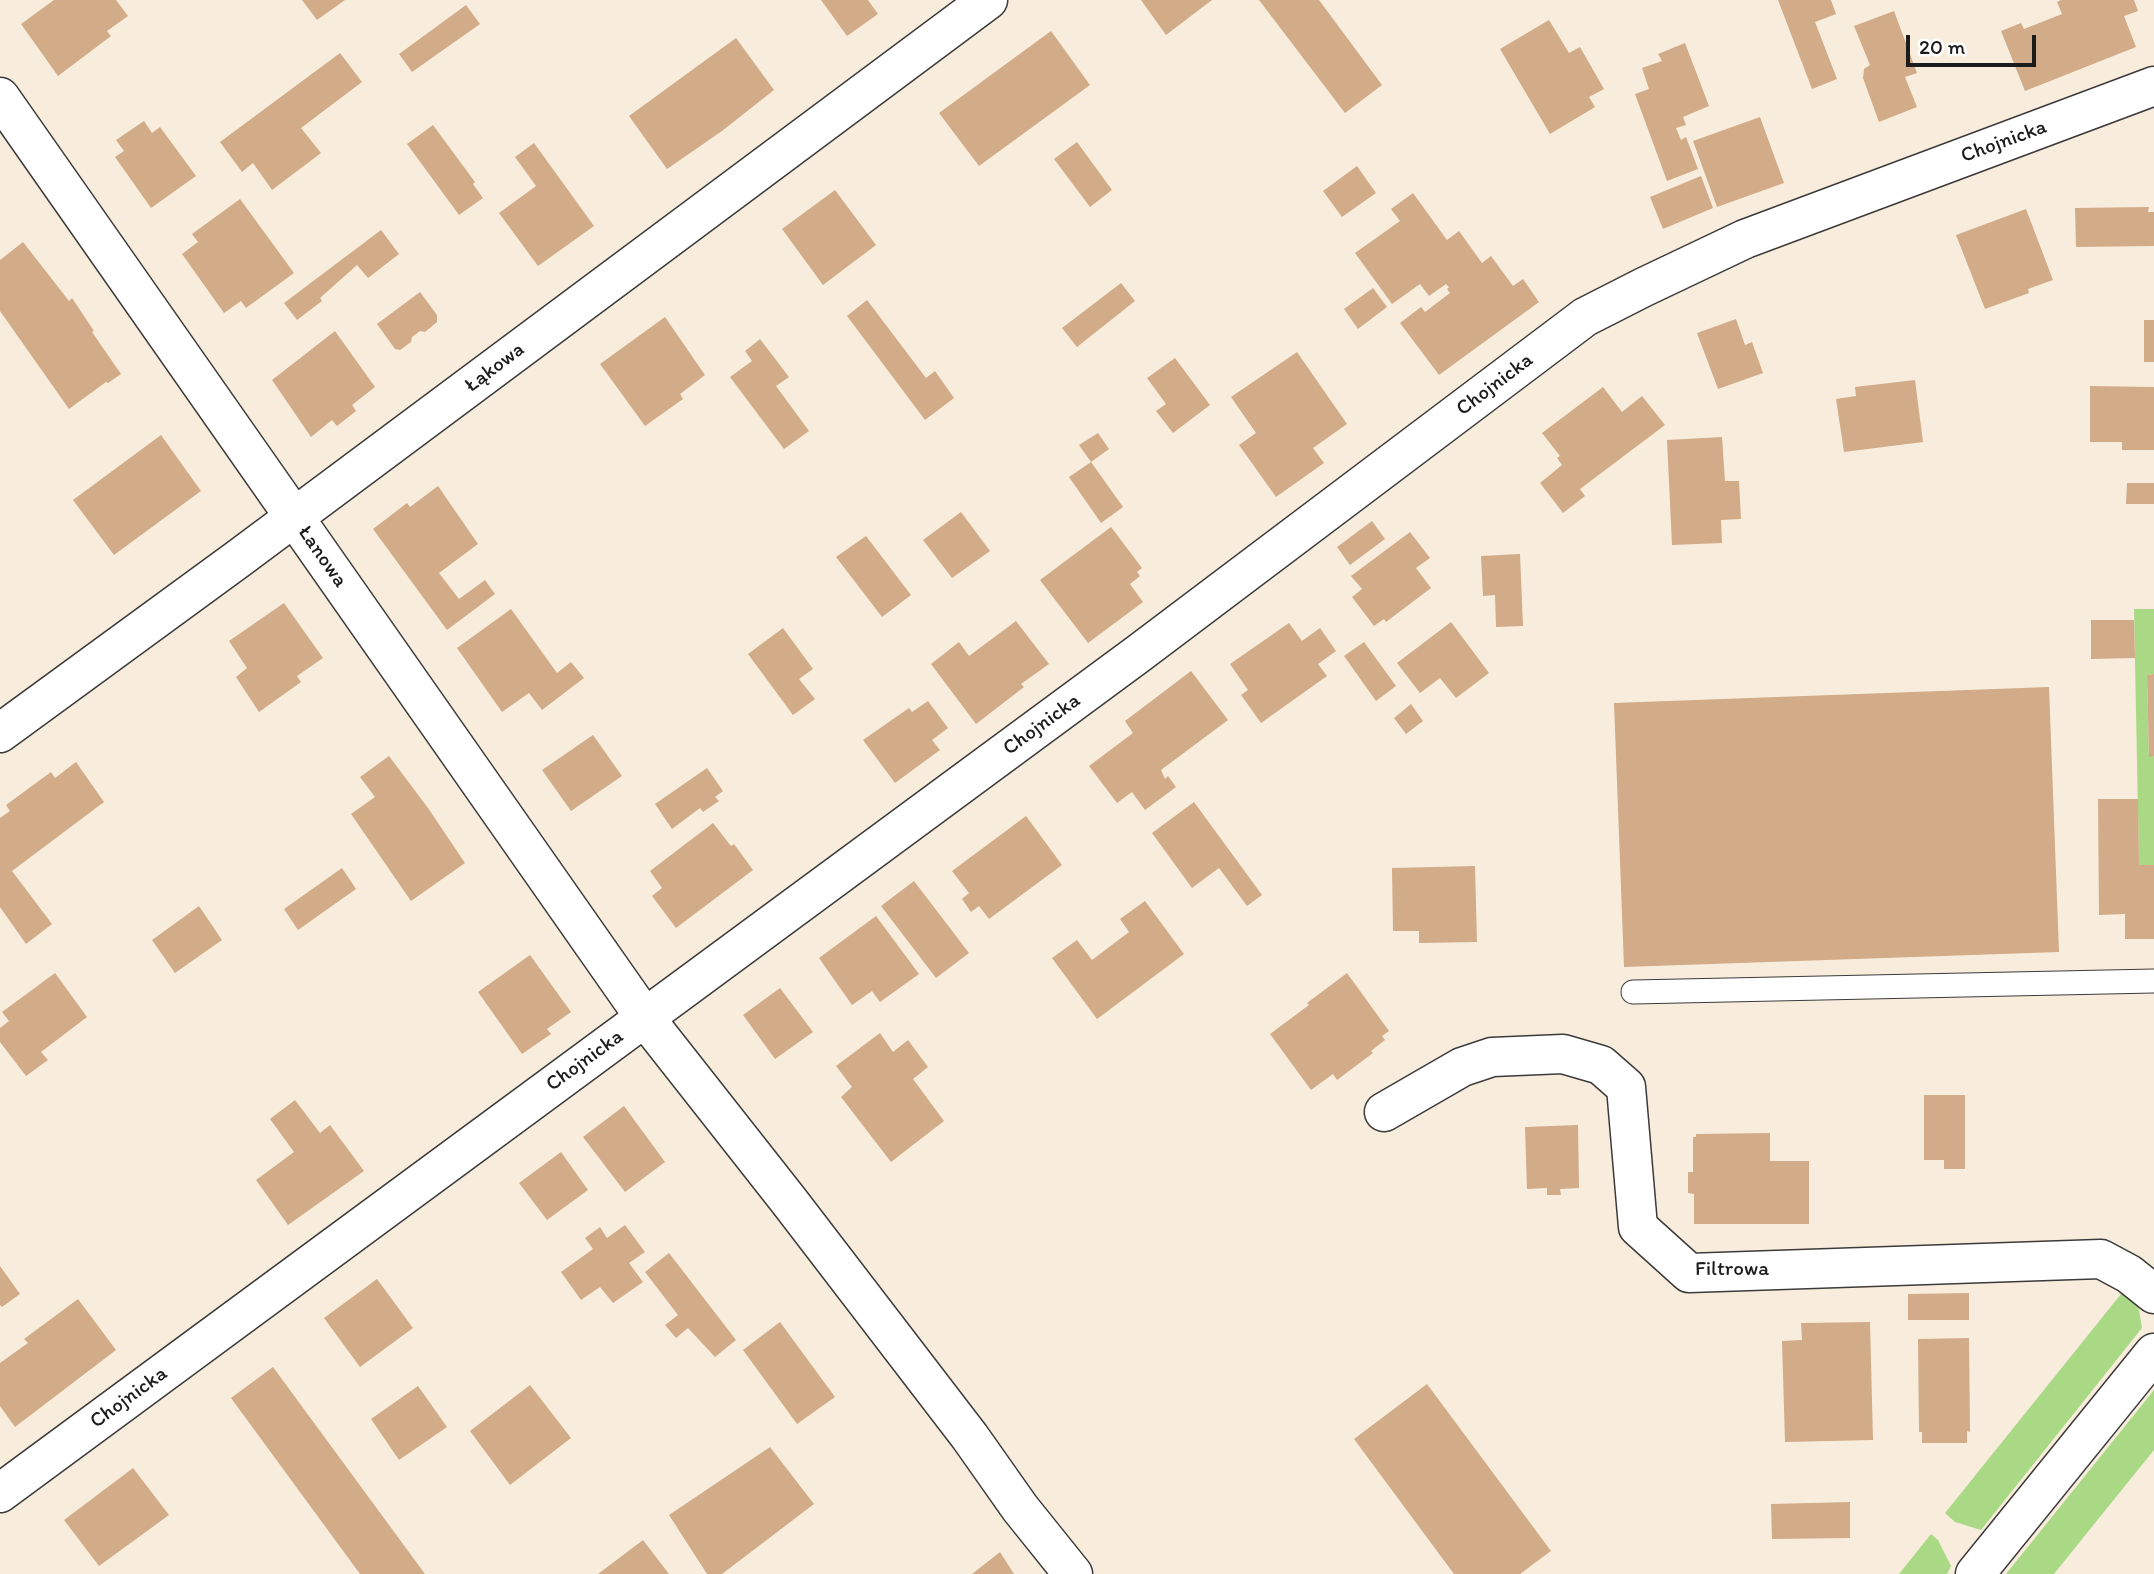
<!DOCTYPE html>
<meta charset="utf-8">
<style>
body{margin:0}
#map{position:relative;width:2154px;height:1574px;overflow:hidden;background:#f8eddd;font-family:Itim,sans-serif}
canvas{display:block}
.scale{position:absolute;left:1906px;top:35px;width:130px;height:32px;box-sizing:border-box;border:4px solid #1c1c1c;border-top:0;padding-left:9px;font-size:21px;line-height:24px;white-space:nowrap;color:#1c1c1c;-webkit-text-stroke:5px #fff;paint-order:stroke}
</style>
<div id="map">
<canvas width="2154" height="1574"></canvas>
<div class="scale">20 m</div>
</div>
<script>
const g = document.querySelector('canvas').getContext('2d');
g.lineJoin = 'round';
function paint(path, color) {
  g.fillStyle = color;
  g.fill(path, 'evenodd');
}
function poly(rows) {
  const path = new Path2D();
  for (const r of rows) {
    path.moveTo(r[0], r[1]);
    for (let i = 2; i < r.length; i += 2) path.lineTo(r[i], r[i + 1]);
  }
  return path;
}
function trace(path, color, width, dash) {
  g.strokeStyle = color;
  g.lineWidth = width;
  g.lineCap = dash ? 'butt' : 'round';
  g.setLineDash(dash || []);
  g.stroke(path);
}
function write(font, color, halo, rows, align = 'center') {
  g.font = font + ' Itim,sans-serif';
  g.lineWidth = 7;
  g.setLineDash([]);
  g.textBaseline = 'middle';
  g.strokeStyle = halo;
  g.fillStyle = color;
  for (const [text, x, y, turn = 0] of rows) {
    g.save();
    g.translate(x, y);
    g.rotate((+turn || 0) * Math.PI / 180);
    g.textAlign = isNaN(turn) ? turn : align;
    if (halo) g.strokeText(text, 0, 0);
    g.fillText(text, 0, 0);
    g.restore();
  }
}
paint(poly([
 [2134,609,2154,609,2154,674,2147,675,2149,756,2154,756,2154,865,2139,865],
 [2125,1289,2133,1296,2139,1310,2142,1328,1981,1530,1955,1522,1945,1513],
 [2154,1390,2154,1450,2091,1528,2054,1574,2006,1574],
 [1931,1534,1938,1540,1951,1566,1947,1574,1899,1574]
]), '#aad986');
paint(poly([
 [54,0,116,0,128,16,107,31,111,36,58,76,21,24],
 [302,0,345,0,317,20],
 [821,0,868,0,878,14,847,36],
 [1141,0,1212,0,1166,35],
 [1259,0,1319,0,1382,85,1345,113],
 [1778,0,1831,0,1836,14,1815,22,1837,79,1812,89],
 [2061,0,2134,0,2138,11,2124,16,2136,47,2025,91,2001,31,2021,23,2024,29,2062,14,2057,2],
 [466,5,480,24,412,72,399,54],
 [1894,11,1917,73,1905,77,1917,107,1879,122,1863,78,1864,69,1870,65,1854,26],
 [1549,20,1569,53,1580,47,1604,89,1589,97,1595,107,1550,134,1500,49],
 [1051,31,1090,85,979,166,939,113],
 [736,38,774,90,722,131,667,169,629,116],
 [1685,43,1709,106,1683,117,1686,125,1676,128,1681,140,1686,137,1698,169,1667,181,1635,94,1649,89,1642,68,1662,61,1658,54],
 [340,53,362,82,301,128,321,153,272,190,253,163,242,172,220,142],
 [1760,117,1784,183,1717,207,1693,141],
 [144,121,152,133,160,127,196,176,151,208,115,157,124,151,116,140],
 [433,125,475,182,473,184,483,198,459,215,407,144],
 [1077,142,1112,190,1090,207,1054,159],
 [534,143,594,226,538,266,499,213,536,186,515,157],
 [1357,166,1376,193,1342,217,1323,191],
 [1701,176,1713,208,1663,229,1650,197],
 [835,190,876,245,823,285,782,229],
 [1413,193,1447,240,1459,231,1482,263,1491,256,1513,286,1523,279,1539,302,1439,375,1400,323,1421,307,1425,312,1450,293,1447,289,1449,287,1446,284,1429,296,1420,284,1392,304,1355,253,1400,221,1391,209],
 [240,199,294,273,246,308,241,301,224,313,182,254,198,242,192,234],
 [2149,207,2148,212,2154,212,2154,246,2076,247,2075,208],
 [2026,209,2053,280,2028,289,2029,293,1985,309,1956,235],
 [381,230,399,254,368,278,357,265,320,298,322,301,297,320,284,303],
 [23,242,69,301,72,298,94,331,92,332,121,374,108,383,106,382,69,409,0,311,0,260],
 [1121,283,1135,301,1077,347,1062,328],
 [1373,288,1387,307,1358,329,1344,309],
 [420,292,437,315,437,322,425,332,420,331,412,337,411,342,400,350,395,349,377,324],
 [867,300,926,378,935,371,954,398,925,420,847,316],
 [665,317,705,375,680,394,683,399,645,426,600,364],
 [1736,319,1745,345,1752,342,1763,373,1718,389,1697,333],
 [2144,320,2154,320,2154,362,2144,362],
 [335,331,375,387,352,405,356,411,337,426,332,420,311,437,272,380],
 [760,339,789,377,776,386,809,431,784,449,730,377,752,361,745,351],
 [1297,352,1347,424,1313,448,1324,463,1276,497,1239,445,1256,433,1231,397],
 [1175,358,1210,405,1173,433,1156,411,1166,404,1147,378],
 [1915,380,1923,442,1844,452,1836,399,1856,396,1855,387],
 [2090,386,2154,387,2154,450,2122,450,2122,442,2090,442],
 [1603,387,1622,412,1642,396,1665,425,1580,489,1585,496,1563,513,1540,483,1562,465,1557,458,1560,456,1542,433],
 [1098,433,1109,449,1091,462,1079,445],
 [161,435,201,491,114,555,73,500],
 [1722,437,1725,481,1739,481,1741,519,1721,520,1722,543,1672,545,1667,440],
 [1091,462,1123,507,1101,523,1069,477],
 [2127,483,2154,483,2154,504,2126,504],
 [438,486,478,544,439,573,459,599,485,580,495,594,447,630,373,529,407,503,410,507],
 [961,512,990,551,952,578,923,540],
 [1372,521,1385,539,1350,565,1337,547],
 [1111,527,1142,568,1137,572,1140,576,1130,584,1143,602,1088,643,1040,580],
 [1410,532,1430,558,1416,568,1431,588,1386,622,1384,619,1374,626,1352,597,1362,589,1351,576],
 [866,536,911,595,882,617,836,557],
 [1520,554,1523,626,1496,627,1495,595,1483,596,1481,556],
 [284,603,323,658,297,676,301,682,259,712,236,677,247,668,229,641],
 [511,609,557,673,571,662,584,678,542,710,529,693,502,712,457,648],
 [2091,620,2134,620,2135,658,2091,659],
 [1016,621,1049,664,1021,684,1024,687,976,724,931,664,959,642,969,656],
 [1451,622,1489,673,1456,698,1440,678,1420,693,1397,663],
 [1289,623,1302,641,1320,628,1336,651,1318,664,1327,676,1261,723,1241,695,1248,690,1230,664],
 [783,628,813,669,799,679,815,699,793,715,748,654],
 [1364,642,1396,686,1376,701,1344,656],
 [1191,671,1228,720,1161,770,1165,779,1168,776,1176,787,1145,810,1132,792,1117,803,1089,766,1133,733,1125,721],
 [2154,674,2154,756,2149,757,2147,675],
 [2049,687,2059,952,1624,967,1614,703],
 [928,701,948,728,932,740,940,750,895,783,863,740,909,708,912,712],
 [1411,704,1423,721,1406,734,1394,718],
 [593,735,622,776,571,811,542,770],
 [389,756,428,808,465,863,411,901,351,814,375,797,360,777],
 [76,762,104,802,12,871,52,924,26,944,0,907,0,818,10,811,6,805,51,772,55,778],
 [707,768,723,791,715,797,719,801,703,812,700,808,672,829,655,804],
 [2098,799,2138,799,2139,865,2154,865,2154,939,2125,939,2125,914,2099,915],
 [1194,802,1262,895,1247,906,1219,868,1192,888,1152,833],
 [1026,816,1062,865,989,919,979,906,971,912,962,899,969,893,952,871],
 [713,823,731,846,734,844,753,870,676,928,652,896,662,888,650,871],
 [1475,866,1477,942,1419,943,1419,931,1393,931,1392,868],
 [342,868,356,889,298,930,284,909],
 [914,881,969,953,936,978,881,906],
 [1145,901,1184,954,1097,1019,1052,958,1077,940,1092,960,1129,932,1120,919],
 [199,906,222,940,175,973,152,940],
 [876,916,919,974,880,1002,872,991,852,1005,819,958],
 [530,955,571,1012,547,1029,551,1034,522,1054,478,992],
 [55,973,87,1017,41,1052,48,1060,26,1076,0,1042,0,1028,9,1021,2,1012],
 [1347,973,1389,1031,1382,1036,1385,1040,1371,1051,1373,1053,1337,1080,1333,1074,1311,1090,1270,1034,1309,1005,1307,1003],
 [780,988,813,1032,775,1059,743,1015],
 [880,1033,893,1052,908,1040,928,1067,913,1079,944,1121,891,1162,841,1097,852,1087,836,1066],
 [1924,1095,1965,1095,1965,1169,1944,1169,1944,1160,1924,1160],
 [295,1100,320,1133,330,1125,364,1171,288,1225,256,1180,294,1152,270,1119],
 [624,1106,665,1162,625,1192,583,1137],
 [1578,1125,1579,1188,1560,1189,1561,1195,1547,1195,1547,1188,1527,1189,1525,1127],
 [1770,1133,1770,1161,1809,1161,1809,1224,1694,1224,1694,1194,1688,1193,1688,1172,1693,1172,1693,1137,1696,1137,1696,1134],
 [561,1152,588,1190,547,1220,519,1183],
 [625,1225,645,1252,629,1263,643,1282,613,1303,600,1287,581,1300,561,1272,593,1249,585,1238,600,1227,607,1238],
 [669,1253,736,1340,715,1357,688,1328,676,1338,665,1325,678,1315,645,1272],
 [0,1266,20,1294,2,1307,0,1305],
 [377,1279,413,1328,360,1367,324,1318],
 [1969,1293,1969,1320,1908,1320,1908,1294],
 [78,1299,116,1350,15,1427,0,1406,0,1363,28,1343,24,1339],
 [780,1322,835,1397,797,1424,743,1350],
 [1870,1322,1873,1440,1785,1442,1782,1341,1802,1340,1801,1323],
 [1969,1338,1970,1432,1967,1431,1967,1443,1922,1443,1922,1432,1919,1432,1918,1339],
 [273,1367,425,1574,360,1574,231,1398],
 [1427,1384,1551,1551,1520,1574,1454,1574,1354,1439],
 [530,1385,571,1438,510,1485,470,1431],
 [418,1386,447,1427,399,1460,371,1419],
 [770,1447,814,1504,722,1574,707,1574,669,1515],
 [133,1468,169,1515,99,1566,64,1520],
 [1850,1502,1850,1538,1772,1539,1771,1504],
 [643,1540,669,1574,598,1574],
 [1000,1552,1014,1574,972,1574]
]), '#d2ab88');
const service = poly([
 [1633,992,2154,981]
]);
const minor = poly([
 [0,97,645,1018,789,1201,970,1437,1020,1508,1073,1574],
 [0,733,238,559,988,0],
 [1384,1112,1462,1067,1492,1057,1563,1054,1601,1065,1626,1087,1638,1227,1689,1273,2101,1259,2129,1274,2154,1294],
 [0,1493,1138,654,1585,317,1644,287,1745,239,2154,86]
]);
const tertiary = poly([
 [1975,1574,2154,1353]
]);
trace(service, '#3d3b39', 25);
trace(minor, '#3d3b39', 41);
trace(tertiary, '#3d3b39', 41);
trace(service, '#fff', 23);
trace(minor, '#fff', 38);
trace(tertiary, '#fff', 38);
write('21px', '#1c1c1c', '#fff', [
 ["Chojnicka",2004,142,-20],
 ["Łąkowa",495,368,-37],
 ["Chojnicka",1495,385,-37],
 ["Łanowa",322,557,55],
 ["Chojnicka",1042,725,-36],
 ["Chojnicka",585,1061,-36],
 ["Filtrowa",1732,1270],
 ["Chojnicka",129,1398,-36]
]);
</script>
